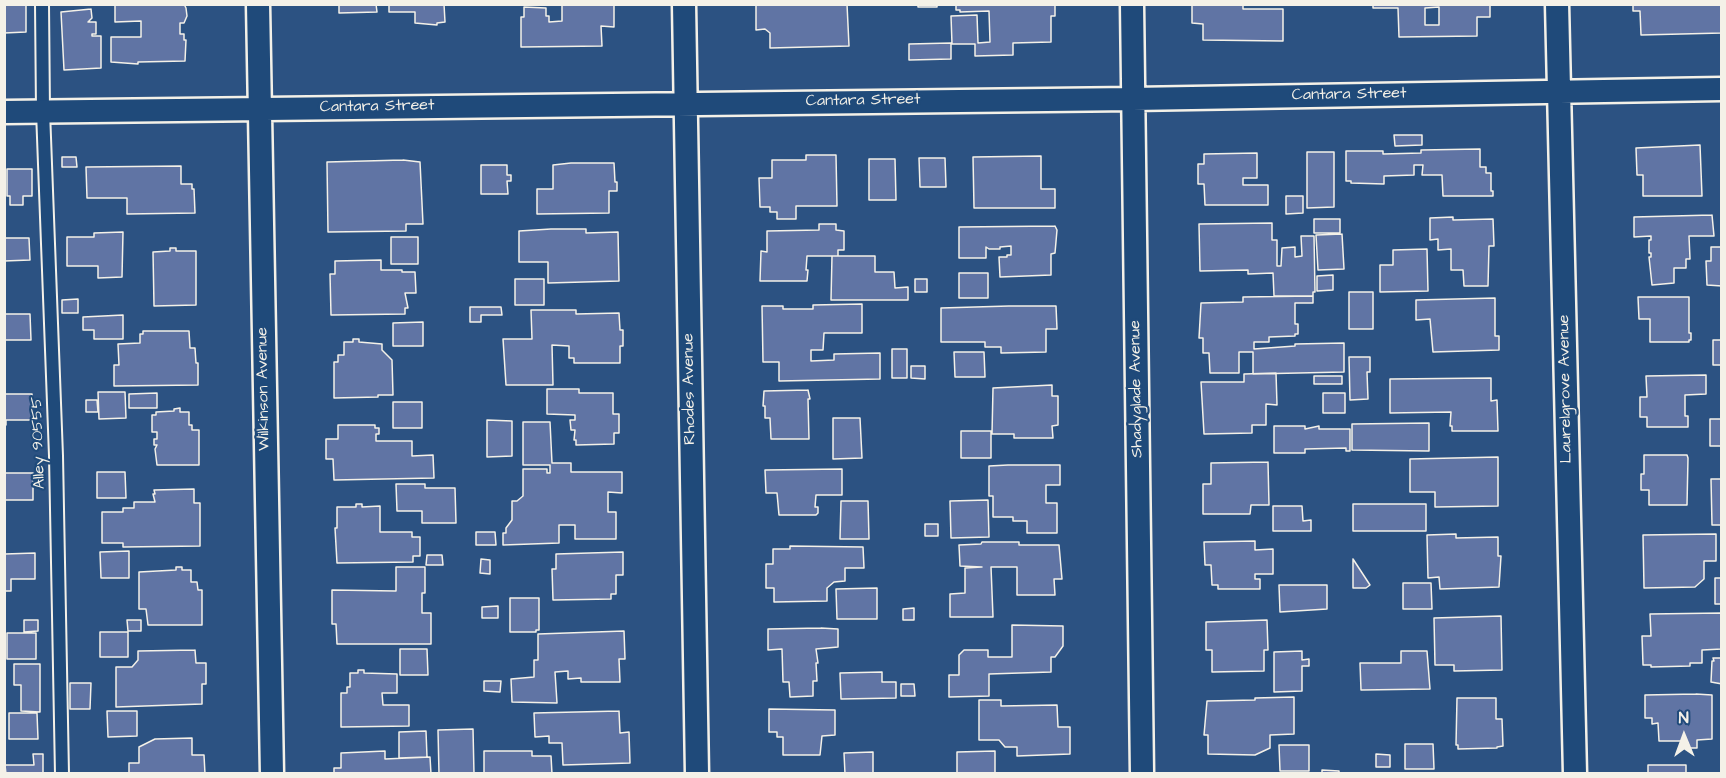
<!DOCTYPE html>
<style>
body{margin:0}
#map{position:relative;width:1726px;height:778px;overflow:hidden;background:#2c5282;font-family:"Architects Daughter",sans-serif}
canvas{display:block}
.frame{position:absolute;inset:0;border:6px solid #f4f1e8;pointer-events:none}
.north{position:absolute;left:1654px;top:706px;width:60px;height:60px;-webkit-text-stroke:4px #1f4a7a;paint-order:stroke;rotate:359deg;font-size:16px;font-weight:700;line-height:24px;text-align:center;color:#f4f1e8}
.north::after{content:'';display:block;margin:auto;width:21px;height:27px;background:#f4f1e8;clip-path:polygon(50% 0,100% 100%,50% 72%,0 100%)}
</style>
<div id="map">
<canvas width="1726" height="778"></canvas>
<div class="frame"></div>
<div class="north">N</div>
</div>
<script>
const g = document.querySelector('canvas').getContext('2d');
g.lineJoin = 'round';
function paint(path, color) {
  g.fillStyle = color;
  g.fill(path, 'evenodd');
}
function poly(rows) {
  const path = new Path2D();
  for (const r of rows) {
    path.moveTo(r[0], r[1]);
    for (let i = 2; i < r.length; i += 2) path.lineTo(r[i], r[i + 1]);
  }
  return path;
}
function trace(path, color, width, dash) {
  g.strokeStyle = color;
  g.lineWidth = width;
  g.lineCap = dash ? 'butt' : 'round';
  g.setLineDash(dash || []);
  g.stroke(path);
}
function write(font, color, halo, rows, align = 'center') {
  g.font = font + ' "Architects Daughter",sans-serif';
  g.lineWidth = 4.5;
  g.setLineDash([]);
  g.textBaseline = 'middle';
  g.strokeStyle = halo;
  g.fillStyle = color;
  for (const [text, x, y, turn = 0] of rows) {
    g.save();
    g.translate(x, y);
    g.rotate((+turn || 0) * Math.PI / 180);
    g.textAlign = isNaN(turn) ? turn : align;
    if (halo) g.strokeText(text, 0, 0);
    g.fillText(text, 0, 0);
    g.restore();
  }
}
const building = poly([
 [4,4,26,4,26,32,4,33,4,4],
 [115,4,184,4,186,8,187,16,184,23,180,23,180,34,184,34,184,40,186,40,185,61,138,62,138,64,111,62,111,37,141,37,141,21,115,22,115,4],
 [339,4,376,4,377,12,339,13,339,4],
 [389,4,444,4,445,22,437,23,437,25,415,23,415,12,389,12,389,4],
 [562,4,614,4,614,27,601,26,602,46,521,47,521,17,524,17,524,7,546,8,546,16,549,16,549,22,562,21,562,4],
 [756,4,847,4,849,46,770,48,770,33,765,29,756,30,756,4],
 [918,4,937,4,937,7,918,7,918,4],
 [956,4,1055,4,1055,16,1051,16,1051,42,1013,43,1013,55,975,56,975,44,952,44,951,16,977,15,978,43,990,42,989,11,960,12,960,10,956,10,956,4],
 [1192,4,1243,4,1243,9,1283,9,1283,41,1203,40,1203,24,1192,23,1192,4],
 [1373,4,1490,4,1490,17,1477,17,1477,36,1399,37,1398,8,1373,8,1373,4],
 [1439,7,1439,25,1425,25,1425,8,1439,7],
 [1633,4,1722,4,1722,33,1641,35,1640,11,1633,11,1633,4],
 [91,9,92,18,88,22,96,22,96,34,92,34,92,36,101,36,101,68,64,70,61,12,91,9],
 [951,43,951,59,909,60,909,44,951,43],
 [1394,135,1422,135,1422,145,1395,146,1394,135],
 [1700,145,1702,196,1643,196,1643,175,1637,175,1636,148,1700,145],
 [1480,149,1480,167,1486,167,1486,173,1491,173,1491,191,1493,191,1493,196,1443,196,1442,175,1422,175,1423,165,1414,165,1414,175,1384,176,1384,184,1351,183,1351,181,1346,181,1346,151,1383,151,1383,154,1421,153,1421,150,1480,149],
 [1307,152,1334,152,1334,207,1307,208,1307,152],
 [1257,153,1257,178,1243,178,1243,185,1268,185,1268,205,1205,205,1204,184,1198,184,1198,164,1204,164,1204,154,1257,153],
 [806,155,836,155,837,206,796,206,796,219,777,219,777,212,770,212,770,207,760,207,759,178,772,178,772,160,806,160,806,155],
 [1041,156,1041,189,1055,189,1055,208,974,208,973,157,1041,156],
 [62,157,76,157,77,167,62,167,62,157],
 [919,158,945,158,946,187,920,187,919,158],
 [869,159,895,159,896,200,869,200,869,159],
 [403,160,420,162,423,224,406,224,406,231,328,232,327,162,403,160],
 [571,163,614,163,615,182,617,182,617,191,609,191,609,213,537,214,537,189,553,189,553,165,571,163],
 [481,165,507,165,507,175,511,175,511,181,507,181,508,194,481,194,481,165],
 [181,166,181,184,192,184,192,189,194,189,195,213,127,214,127,198,87,198,86,167,181,166],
 [7,169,32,169,32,196,23,196,23,205,10,205,10,196,7,196,7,169],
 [1286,196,1303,196,1303,213,1286,214,1286,196],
 [1712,215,1714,236,1689,236,1690,259,1686,259,1686,268,1674,268,1674,283,1652,285,1649,257,1651,257,1651,253,1649,253,1649,240,1651,240,1651,236,1634,237,1634,217,1712,215],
 [1453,217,1453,220,1493,219,1494,246,1489,246,1488,286,1464,286,1463,270,1451,270,1451,249,1438,250,1438,239,1430,240,1430,218,1453,217],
 [1314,219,1340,219,1340,233,1314,233,1314,219],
 [1272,223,1272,240,1277,240,1277,266,1281,266,1282,248,1295,247,1295,257,1302,256,1301,236,1314,236,1315,292,1313,292,1313,296,1274,296,1273,273,1248,274,1248,270,1200,271,1199,224,1272,223],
 [819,224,836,224,836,230,844,231,844,250,838,250,838,256,807,256,806,270,808,270,807,281,760,281,761,251,767,252,767,231,819,230,819,224],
 [1055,226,1057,230,1055,253,1051,254,1051,275,1000,277,999,257,1007,257,1007,255,1011,255,1011,246,1000,247,1000,249,989,249,986,247,986,258,959,258,959,227,1055,226],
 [551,229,586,229,586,233,618,232,619,281,548,283,548,262,519,262,519,231,551,229],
 [123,232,122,277,98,278,98,266,67,266,67,237,94,237,94,233,123,232],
 [1342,234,1344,269,1318,270,1316,235,1342,234],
 [391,237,418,237,418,264,391,264,391,237],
 [4,238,29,238,30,260,4,261,4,238],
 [1711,247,1722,247,1722,286,1707,285,1706,261,1711,261,1711,247],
 [170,248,176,248,176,251,196,251,196,305,154,306,153,252,170,251,170,248],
 [1427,249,1428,291,1380,292,1380,265,1393,265,1393,250,1427,249],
 [832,256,875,256,875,272,894,272,895,288,908,287,908,300,831,300,832,256],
 [381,260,381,270,402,270,402,272,415,272,416,293,405,293,408,308,405,308,405,314,331,315,330,274,335,274,335,261,381,260],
 [959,273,988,273,988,298,959,298,959,273],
 [1333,275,1333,290,1317,291,1317,276,1333,275],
 [515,279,544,279,544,305,515,305,515,279],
 [915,279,927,279,927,292,915,292,915,279],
 [1349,292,1373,292,1373,329,1349,329,1349,292],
 [1313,296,1313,303,1295,303,1295,324,1298,324,1298,334,1295,334,1295,336,1269,337,1269,342,1254,342,1254,349,1295,346,1295,344,1344,343,1344,372,1253,374,1253,352,1239,352,1239,373,1210,373,1209,353,1203,353,1203,338,1199,338,1201,303,1243,302,1243,297,1313,296],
 [1638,297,1689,297,1689,333,1691,333,1691,340,1689,340,1689,342,1650,342,1650,319,1639,319,1638,297],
 [1495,298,1495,336,1499,336,1499,350,1433,352,1430,319,1416,320,1416,300,1495,298],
 [78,299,78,313,62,313,62,300,78,299],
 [862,304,862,333,824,333,823,350,811,350,811,361,834,360,834,354,880,353,880,379,779,381,779,362,763,362,762,306,783,306,783,309,813,309,813,305,862,304],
 [1009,306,1056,306,1057,329,1046,329,1046,352,1001,353,1001,347,985,347,985,342,941,342,941,308,1009,306],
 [470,307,501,307,502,315,481,315,481,322,470,322,470,307],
 [531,310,576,310,576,314,619,313,620,330,623,330,623,346,620,346,620,363,574,363,574,358,569,358,569,346,552,345,553,385,506,385,503,339,532,339,531,310],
 [4,314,30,314,31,340,4,340,4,314],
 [123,315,123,339,94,339,94,330,83,330,83,317,123,315],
 [423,322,423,346,393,346,393,323,423,322],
 [143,331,189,331,190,348,195,348,196,363,198,363,198,385,114,386,114,365,119,365,118,344,140,343,140,334,143,334,143,331],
 [353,339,359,339,359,342,382,344,382,350,392,360,393,395,378,395,378,397,334,398,334,362,338,362,338,355,344,355,344,342,353,342,353,339],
 [1713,340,1722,340,1722,365,1713,365,1713,340],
 [892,349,907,349,907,378,892,378,892,349],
 [954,352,984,352,985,377,955,377,954,352],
 [1349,357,1370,357,1370,372,1367,372,1368,399,1350,400,1349,357],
 [911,366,925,366,925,379,911,378,911,366],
 [1276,373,1277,405,1266,404,1266,425,1252,425,1252,433,1204,434,1201,382,1244,382,1244,374,1276,373],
 [1706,375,1706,394,1685,395,1685,416,1688,416,1688,427,1647,427,1647,417,1640,417,1640,397,1647,397,1646,376,1706,375],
 [1314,376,1342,376,1342,384,1314,384,1314,376],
 [1491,378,1491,401,1497,400,1498,431,1452,431,1452,426,1450,426,1451,412,1390,413,1390,379,1491,378],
 [1052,385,1052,396,1058,396,1058,425,1052,426,1053,438,1014,438,1014,434,992,434,993,388,1052,385],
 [547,389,579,389,579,393,613,393,613,414,619,414,619,433,614,433,614,444,576,445,576,440,574,440,575,430,571,430,570,420,575,420,575,415,547,414,547,389],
 [808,390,810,399,808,399,809,439,771,439,770,418,765,418,765,406,763,406,764,391,808,390],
 [98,392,125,392,126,418,99,419,98,392],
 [157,393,157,408,129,408,129,394,157,393],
 [1323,393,1345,393,1345,413,1323,413,1323,393],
 [4,394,32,394,32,420,6,420,6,425,4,425,4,394],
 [86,400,97,400,98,412,86,412,86,400],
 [393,402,422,402,422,428,393,428,393,402],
 [180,408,180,412,189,412,189,425,192,425,192,430,199,430,199,465,157,465,155,449,157,445,154,445,154,439,157,439,157,432,152,432,152,415,156,415,156,412,174,411,174,409,180,408],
 [833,418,860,418,862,458,833,459,833,418],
 [1710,419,1722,419,1722,446,1710,446,1710,419],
 [487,420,512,421,512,456,487,457,487,420],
 [523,422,550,422,552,463,571,463,571,472,622,472,622,493,608,492,608,512,616,512,616,539,575,539,575,525,559,525,559,543,503,545,503,533,506,533,506,528,512,520,512,501,517,501,523,496,523,469,547,469,547,473,550,473,550,465,523,465,523,422],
 [1429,423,1429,451,1352,450,1352,424,1429,423],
 [338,425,375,425,375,428,379,428,379,434,376,434,376,441,412,441,412,456,433,455,434,478,334,480,333,459,326,459,326,439,338,439,338,425],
 [1274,426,1305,426,1305,429,1319,426,1319,429,1350,429,1350,451,1346,451,1346,448,1305,449,1305,453,1274,453,1274,426],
 [961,431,991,431,991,458,961,458,961,431],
 [1644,455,1687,455,1688,458,1687,505,1649,505,1649,490,1641,490,1641,474,1644,474,1644,455],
 [1498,457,1498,506,1435,507,1435,492,1410,492,1410,459,1498,457],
 [1268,462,1269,505,1251,505,1250,514,1203,514,1203,484,1211,484,1211,463,1268,462],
 [1008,465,1060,465,1060,485,1046,485,1046,503,1057,503,1057,533,1027,533,1027,521,1013,521,1013,517,993,517,993,496,989,496,989,466,1008,465],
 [842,469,842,495,816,495,815,507,818,507,818,513,816,515,779,515,777,493,766,493,765,470,842,469],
 [97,472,125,472,126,498,97,498,97,472],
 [4,473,33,473,33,500,4,500,4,473],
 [1711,479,1722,479,1722,525,1712,525,1711,479],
 [396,484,425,484,425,488,455,488,456,523,422,523,422,511,397,511,396,484],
 [194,489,194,503,200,503,200,546,123,547,123,543,102,543,102,512,123,512,123,508,134,508,134,502,155,502,153,494,155,494,154,490,194,489],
 [988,500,989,537,951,538,950,501,988,500],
 [841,501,868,501,869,539,840,539,841,501],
 [356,504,362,504,362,507,380,506,380,532,412,532,412,537,420,537,420,556,413,556,413,562,337,563,335,528,337,528,337,507,356,507,356,504],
 [1353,504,1426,504,1426,531,1353,531,1353,504],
 [1273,506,1302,506,1303,521,1311,520,1311,531,1273,531,1273,506],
 [925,524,938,524,938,536,925,536,925,524],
 [476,532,495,532,496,545,476,545,476,532],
 [1456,534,1456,538,1498,537,1498,556,1501,556,1499,587,1440,589,1439,577,1428,578,1427,535,1456,534],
 [1716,534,1716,561,1704,561,1704,579,1695,587,1644,588,1643,535,1716,534],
 [1255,541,1255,550,1273,549,1273,574,1255,574,1255,579,1260,579,1260,589,1218,589,1218,585,1212,585,1211,565,1205,565,1204,542,1255,541],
 [982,542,1019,542,1019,545,1059,545,1062,579,1054,579,1055,595,1017,595,1017,567,991,567,993,617,950,617,950,594,965,593,965,568,982,567,960,566,959,545,981,544,982,542],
 [790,546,863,547,864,568,845,568,845,581,834,582,827,588,827,601,774,602,774,588,766,588,766,564,773,564,773,549,790,549,790,546],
 [129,551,129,578,101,578,100,552,129,551],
 [623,552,623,575,616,575,616,594,611,594,611,599,553,600,552,569,556,569,556,554,623,552],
 [35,553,35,579,11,579,11,591,4,591,5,554,35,553],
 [427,555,442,555,443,565,426,565,427,555],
 [481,559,490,560,490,574,480,573,481,559],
 [1353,559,1370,585,1366,588,1353,588,1353,559],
 [176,567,182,567,182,570,191,570,191,582,197,582,198,590,202,590,202,625,148,625,146,609,139,609,139,572,176,570,176,567],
 [396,567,425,567,425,593,422,593,422,613,431,613,431,644,337,644,336,624,332,624,332,590,396,591,396,567],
 [1715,578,1722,578,1722,604,1715,604,1715,578],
 [1403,583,1431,583,1432,609,1403,609,1403,583],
 [1279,585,1327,585,1327,609,1280,612,1279,585],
 [877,588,877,619,837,619,836,589,877,588],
 [510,598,539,598,539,630,536,630,536,632,510,632,510,598],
 [498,606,498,618,482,618,482,607,498,606],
 [914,608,914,620,903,620,903,609,914,608],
 [1722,613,1722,649,1702,650,1702,663,1690,663,1690,666,1651,667,1651,665,1643,665,1642,636,1651,636,1650,614,1722,613],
 [1501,616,1502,670,1454,671,1454,665,1435,665,1434,618,1501,616],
 [24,620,38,620,38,631,24,632,24,620],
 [127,620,141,620,141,631,128,631,127,620],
 [1267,620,1268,650,1264,650,1264,671,1212,672,1212,650,1206,650,1206,622,1267,620],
 [1012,625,1063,626,1063,646,1055,657,1051,657,1051,672,989,674,989,696,949,697,949,675,959,675,959,655,964,650,988,650,988,657,1012,657,1012,625],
 [821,628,838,629,838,647,816,649,818,663,816,663,817,681,813,681,813,696,790,697,789,682,783,682,782,649,768,650,768,629,821,628],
 [624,631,625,659,619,659,620,682,581,682,581,678,568,679,568,671,555,672,557,703,512,702,511,679,534,677,534,660,538,660,538,634,624,631],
 [100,632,128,632,128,657,100,657,100,632],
 [7,633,36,633,36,659,7,659,7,633],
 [400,649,427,649,428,675,400,675,400,649],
 [195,650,196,663,206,663,206,684,202,684,202,704,116,707,116,667,132,667,138,660,138,651,195,650],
 [1302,651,1302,660,1309,659,1309,666,1302,666,1302,691,1274,692,1274,652,1302,651],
 [1401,651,1427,651,1430,689,1361,690,1360,663,1401,663,1401,651],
 [1713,658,1722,658,1722,684,1711,682,1712,661,1714,661,1713,658],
 [14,664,40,664,40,712,21,711,21,685,14,685,14,664],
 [358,670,364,670,364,673,397,674,397,693,382,693,383,705,409,705,409,726,341,727,341,693,347,693,347,687,350,687,350,673,358,673,358,670],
 [882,672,882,682,896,682,896,698,841,699,840,673,882,672],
 [484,681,501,681,500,692,484,691,484,681],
 [70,683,91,683,90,709,70,709,70,683],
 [901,684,914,684,915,696,901,696,901,684],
 [1696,694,1712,695,1712,739,1697,740,1697,748,1683,748,1683,741,1659,741,1658,723,1652,724,1652,718,1645,718,1645,695,1696,694],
 [1294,697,1294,734,1270,735,1270,748,1255,755,1208,754,1208,735,1204,735,1207,701,1255,700,1255,698,1294,697],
 [1457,698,1496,698,1496,719,1502,719,1503,746,1497,747,1497,748,1458,749,1458,745,1456,745,1457,698],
 [979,700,1001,700,1001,706,1057,705,1058,727,1070,727,1070,754,1017,756,1017,747,1005,747,999,740,979,740,979,700],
 [769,709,835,710,835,735,822,736,820,755,783,755,783,737,777,737,777,732,769,732,769,709],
 [107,711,137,711,137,736,108,737,107,711],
 [619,711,620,733,629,732,630,763,563,765,562,743,549,743,549,736,535,737,534,713,619,711],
 [9,713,37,713,38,739,9,739,9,713],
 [473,729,474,774,439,774,438,730,473,729],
 [426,731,427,757,399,758,399,732,426,731],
 [192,738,192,755,204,755,205,774,129,774,129,763,139,763,139,747,155,739,192,738],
 [1405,744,1433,744,1434,769,1405,769,1405,744],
 [1279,745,1309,745,1309,771,1280,771,1279,745],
 [385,751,385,759,430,757,431,774,334,774,334,768,341,768,341,753,385,751],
 [484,751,532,751,532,756,551,756,552,774,484,774,484,751],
 [995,751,995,774,957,774,957,752,995,751],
 [873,752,873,774,845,774,844,753,873,752],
 [33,754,43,754,43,774,6,774,5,765,34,765,33,754],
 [1376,754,1390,755,1390,767,1376,767,1376,754],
 [1648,765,1686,765,1686,773,1722,774,1648,774,1648,765],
 [1322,770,1339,771,1339,774,1322,774,1322,770]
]);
paint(building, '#6074a4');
trace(building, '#f4f1e8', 1.5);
const lane = poly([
 [42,4,43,111,56,456,62,774]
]);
const street = poly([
 [258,4,272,774],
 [684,4,697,774],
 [1132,4,1142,774],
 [1557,4,1575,774],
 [4,112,1133,99,1722,89]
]);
trace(lane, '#f4f1e8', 16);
trace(street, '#f4f1e8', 27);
trace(lane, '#1f4a7a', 12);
trace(street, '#1f4a7a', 22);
write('16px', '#f4f1e8', '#1f4a7a', [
 ["Cantara Street",1349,95,-1],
 ["Cantara Street",863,101,-1],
 ["Cantara Street",377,107,-1],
 ["Wilkinson Avenue",264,389,-91],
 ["Rhodes Avenue",690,389,-91],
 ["Shadyglade Avenue",1137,389,-91],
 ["Laurelgrove Avenue",1566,389,-91],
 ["Alley 90555",39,443,-92]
]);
</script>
